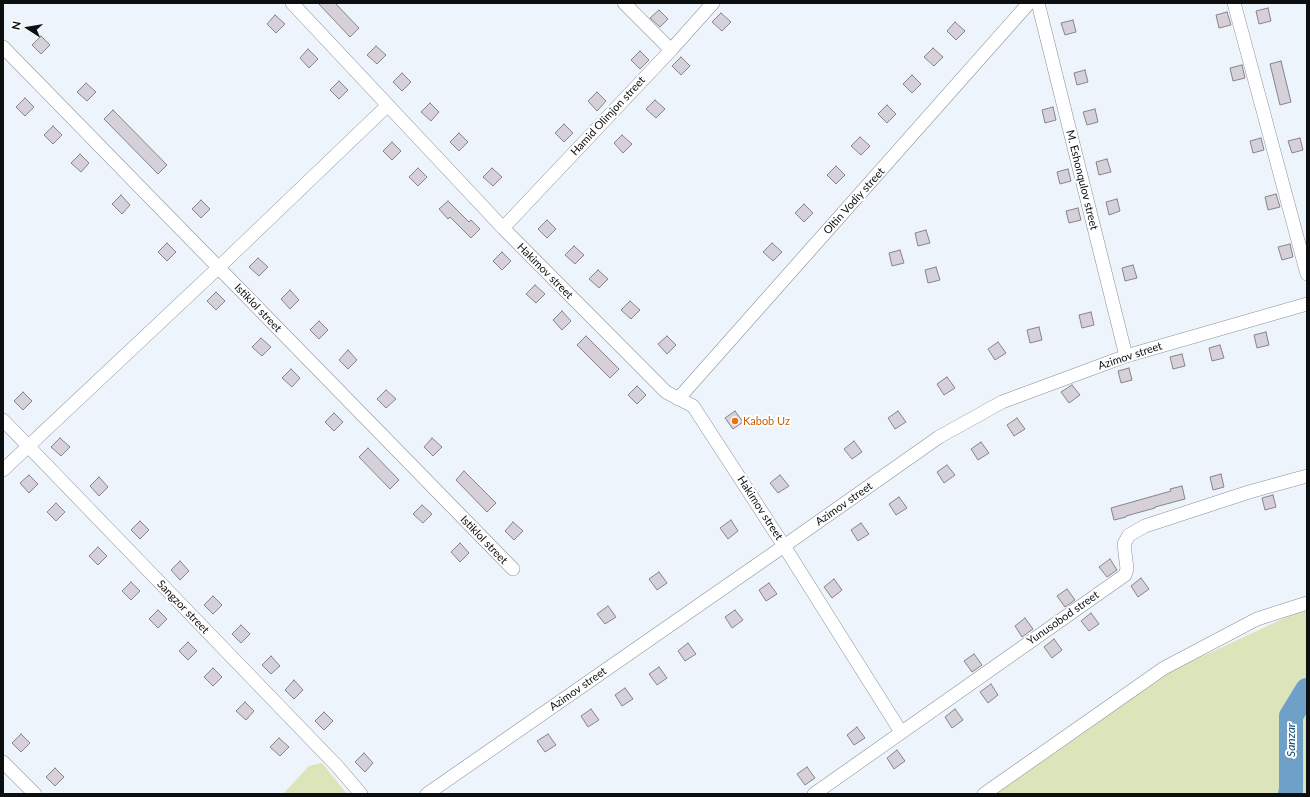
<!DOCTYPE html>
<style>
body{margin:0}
#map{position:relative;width:1310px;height:797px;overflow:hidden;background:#edf4fb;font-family:Lato,sans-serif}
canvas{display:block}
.frame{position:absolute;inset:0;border:4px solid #0c0e10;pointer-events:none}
.north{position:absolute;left:8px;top:8px;width:40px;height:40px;-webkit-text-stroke:3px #fff;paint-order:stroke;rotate:282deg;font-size:11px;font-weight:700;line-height:16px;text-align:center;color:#0c0e10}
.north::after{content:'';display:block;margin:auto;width:14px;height:18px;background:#0c0e10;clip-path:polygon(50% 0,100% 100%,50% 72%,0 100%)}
</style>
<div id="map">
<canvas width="1310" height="797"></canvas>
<div class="frame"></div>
<div class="north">N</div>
</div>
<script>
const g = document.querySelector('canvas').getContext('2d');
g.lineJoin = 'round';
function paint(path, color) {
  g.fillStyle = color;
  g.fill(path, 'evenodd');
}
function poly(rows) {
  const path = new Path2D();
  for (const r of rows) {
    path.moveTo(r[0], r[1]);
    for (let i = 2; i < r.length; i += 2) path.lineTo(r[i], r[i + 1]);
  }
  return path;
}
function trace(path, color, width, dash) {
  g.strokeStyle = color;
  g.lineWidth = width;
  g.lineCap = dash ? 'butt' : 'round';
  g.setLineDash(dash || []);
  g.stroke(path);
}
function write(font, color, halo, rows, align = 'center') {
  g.font = font + ' Lato,sans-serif';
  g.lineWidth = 4;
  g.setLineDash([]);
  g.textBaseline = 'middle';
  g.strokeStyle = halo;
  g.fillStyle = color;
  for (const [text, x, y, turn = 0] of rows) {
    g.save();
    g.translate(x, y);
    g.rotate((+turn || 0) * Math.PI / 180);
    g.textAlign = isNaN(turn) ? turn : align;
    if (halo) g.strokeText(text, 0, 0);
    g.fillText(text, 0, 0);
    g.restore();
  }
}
paint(poly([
 [1307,611,1307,794,996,794,1173,670,1291,615],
 [322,763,347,794,283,794,309,766]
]), '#dbe5b9');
trace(poly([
 [1290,794,1291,790,1291,716,1307,690]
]), '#6fa1c8', 24);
const building = poly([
 [318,3,335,3,359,28,350,37,318,3],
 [1268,8,1271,21,1259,24,1256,11,1268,8],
 [659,10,668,19,660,27,650,18,659,10],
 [1227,12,1231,25,1219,28,1216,15,1227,12],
 [721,13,731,22,722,31,712,22,721,13],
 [275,15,285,24,276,33,267,24,275,15],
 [1073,20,1076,32,1065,35,1061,23,1073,20],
 [955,22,965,31,956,40,947,31,955,22],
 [41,36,50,45,41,54,32,45,41,36],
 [376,46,386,55,377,64,367,55,376,46],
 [933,48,943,57,934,66,924,57,933,48],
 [308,49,318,59,309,68,300,58,308,49],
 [640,51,649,60,640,69,631,60,640,51],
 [681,57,690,66,681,75,672,66,681,57],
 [1281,61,1291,102,1280,105,1270,64,1281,61],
 [1242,65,1245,78,1233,81,1230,68,1242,65],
 [1085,70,1088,82,1077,85,1074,73,1085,70],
 [402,73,411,82,402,91,393,82,402,73],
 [912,75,921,84,912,93,903,84,912,75],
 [339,81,348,90,339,99,330,90,339,81],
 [86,83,96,92,87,101,77,92,86,83],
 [597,92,606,101,597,111,588,101,597,92],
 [25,98,34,107,25,116,16,107,25,98],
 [655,100,665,109,656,118,646,109,655,100],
 [430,103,439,112,431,121,421,112,430,103],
 [887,105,896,114,887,123,878,114,887,105],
 [1053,107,1056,120,1045,123,1042,110,1053,107],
 [1095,109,1098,122,1087,125,1083,112,1095,109],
 [113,110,167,165,158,174,104,119,113,110],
 [564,124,573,133,564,142,555,133,564,124],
 [53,126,62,135,53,144,44,135,53,126],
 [459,133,468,142,459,151,450,142,459,133],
 [622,135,632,144,623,153,614,143,622,135],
 [860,137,870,146,861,155,851,146,860,137],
 [1261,138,1264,150,1253,153,1250,141,1261,138],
 [1300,138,1303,150,1292,153,1288,141,1300,138],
 [392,142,401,151,392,160,383,151,392,142],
 [80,154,89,163,81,172,71,163,80,154],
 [1107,159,1111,172,1099,175,1096,162,1107,159],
 [836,166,845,175,836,184,827,175,836,166],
 [418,168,427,177,418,186,409,177,418,168],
 [492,168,502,177,493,186,483,177,492,168],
 [1068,169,1071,181,1060,184,1057,172,1068,169],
 [1276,194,1280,207,1268,210,1265,197,1276,194],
 [121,195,130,205,122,214,112,204,121,195],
 [1117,199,1120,211,1109,215,1106,202,1117,199],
 [201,200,210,209,201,218,192,209,201,200],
 [448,201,469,222,471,220,480,229,471,238,450,217,448,219,439,209,448,201],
 [804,204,813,213,804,222,795,213,804,204],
 [1078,208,1081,220,1069,223,1066,211,1078,208],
 [547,220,556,229,547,238,538,229,547,220],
 [926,230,930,243,918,246,915,233,926,230],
 [167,243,176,252,167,261,158,252,167,243],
 [772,243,782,252,773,261,763,252,772,243],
 [1290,244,1293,257,1282,260,1278,247,1290,244],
 [574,246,584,255,575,264,565,255,574,246],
 [900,250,904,263,892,266,889,253,900,250],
 [502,252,511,261,502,270,493,261,502,252],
 [258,258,268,267,259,276,249,267,258,258],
 [1133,265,1137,278,1125,281,1122,268,1133,265],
 [936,267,940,280,928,283,925,270,936,267],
 [598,270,608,279,599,288,589,279,598,270],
 [535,285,545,294,536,303,526,294,535,285],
 [290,290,299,300,290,309,281,299,290,290],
 [216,292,225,301,216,310,207,301,216,292],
 [630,301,640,310,631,319,621,310,630,301],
 [562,311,571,321,562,330,553,320,562,311],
 [1091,312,1094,325,1082,328,1079,315,1091,312],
 [319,321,328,330,319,339,310,330,319,321],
 [1039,327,1042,340,1030,343,1027,330,1039,327],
 [1266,332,1269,345,1257,348,1254,335,1266,332],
 [586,336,619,369,610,378,577,345,586,336],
 [667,336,676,345,667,354,658,344,667,336],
 [261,338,271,347,262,356,252,347,261,338],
 [998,342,1006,353,995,360,988,349,998,342],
 [1220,345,1224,358,1212,361,1209,348,1220,345],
 [348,350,357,360,348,369,339,360,348,350],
 [1182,354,1185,366,1173,369,1170,357,1182,354],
 [1129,368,1132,380,1121,383,1118,371,1129,368],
 [291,369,300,378,292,387,282,378,291,369],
 [947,377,955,388,944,395,937,384,947,377],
 [1072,385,1080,395,1069,403,1061,392,1072,385],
 [637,386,646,395,637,404,628,395,637,386],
 [386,390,396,399,386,408,377,399,386,390],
 [23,392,32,401,23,410,14,401,23,392],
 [735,411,743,422,733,429,725,418,735,411],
 [898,411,906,422,895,429,888,418,898,411],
 [334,413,343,422,334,431,325,422,334,413],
 [1017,418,1025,429,1014,436,1007,425,1017,418],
 [60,438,70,447,61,456,51,447,60,438],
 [432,438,442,447,433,456,424,447,432,438],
 [854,441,862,452,852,459,844,449,854,441],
 [981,442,989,453,978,460,971,449,981,442],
 [368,448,399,480,390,489,359,457,368,448],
 [947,465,955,475,944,483,937,472,947,465],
 [464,471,496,503,487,512,456,480,464,471],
 [1221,474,1224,487,1213,490,1210,477,1221,474],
 [29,475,38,484,29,493,20,483,29,475],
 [780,475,789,486,778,493,770,483,780,475],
 [99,477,108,487,99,496,90,486,99,477],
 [1182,486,1185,499,1155,507,1155,508,1126,516,1126,517,1114,520,1111,508,1171,491,1170,489,1182,486],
 [1273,495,1276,507,1265,510,1262,498,1273,495],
 [899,497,907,508,896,515,889,504,899,497],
 [56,503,65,512,56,521,47,512,56,503],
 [422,505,432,514,423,523,413,514,422,505],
 [731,520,738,531,728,539,720,528,731,520],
 [140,521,149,530,140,539,131,530,140,521],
 [513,522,523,531,514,540,505,531,513,522],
 [861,523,869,534,858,541,851,530,861,523],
 [460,543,469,553,460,562,451,552,460,543],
 [98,547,107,556,98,565,89,556,98,547],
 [1110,559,1117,570,1107,577,1099,567,1110,559],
 [180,561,189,571,180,580,171,570,180,561],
 [659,572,667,583,657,590,649,579,659,572],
 [1141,578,1149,589,1138,597,1131,586,1141,578],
 [834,579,842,590,832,598,824,587,834,579],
 [131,582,140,591,131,600,122,591,131,582],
 [769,583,777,594,766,601,759,590,769,583],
 [1067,589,1075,600,1065,607,1057,596,1067,589],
 [213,596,222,605,213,614,204,605,213,596],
 [608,606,616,617,605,624,597,614,608,606],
 [158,610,167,619,158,628,149,619,158,610],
 [735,610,743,620,732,628,725,617,735,610],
 [1091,613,1099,624,1089,631,1081,621,1091,613],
 [1025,618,1033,629,1022,637,1015,626,1025,618],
 [241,625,250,634,241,643,232,634,241,625],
 [1054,639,1062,650,1052,658,1044,647,1054,639],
 [188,642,197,651,188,660,179,651,188,642],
 [688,643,696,654,685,661,678,651,688,643],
 [974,654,982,665,972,672,964,661,974,654],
 [271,656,280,666,271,674,262,665,271,656],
 [659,667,667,678,657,685,649,674,659,667],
 [213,668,222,677,213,686,204,677,213,668],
 [294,680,303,690,294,699,285,690,294,680],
 [991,684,998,695,988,703,980,692,991,684],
 [625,688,633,699,622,706,615,695,625,688],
 [245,702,254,711,246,720,236,711,245,702],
 [591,709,599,720,588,727,581,716,591,709],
 [955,709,963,720,952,728,945,717,955,709],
 [324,712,333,721,324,730,315,721,324,712],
 [857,727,865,738,854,745,847,735,857,727],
 [21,734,30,743,21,752,12,743,21,734],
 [548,734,556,745,545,752,537,741,548,734],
 [279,738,289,747,280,756,270,747,279,738],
 [897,750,905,761,894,769,887,758,897,750],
 [364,753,373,763,365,772,355,762,364,753],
 [807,767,815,778,805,785,797,774,807,767],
 [55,768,64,777,55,786,46,777,55,768]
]);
paint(building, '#d6d1d8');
trace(building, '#88838a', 1);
const minor = poly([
 [292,3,503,228,666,392,693,406,784,546,901,732],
 [624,3,671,50],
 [1038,3,1126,356],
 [1234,3,1307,274],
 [3,47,513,569],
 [503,228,671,50,713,3],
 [678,399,1029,3],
 [3,420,337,766,361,794],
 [3,470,219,267,387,106],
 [3,762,35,794],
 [427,794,784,546,939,437,1002,402,1126,356,1307,304],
 [814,794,1125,575,1127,569,1124,544,1129,535,1145,526,1249,492,1307,476],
 [984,794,1164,668,1257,619,1307,603]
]);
trace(minor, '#8b9197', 14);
trace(minor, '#fff', 13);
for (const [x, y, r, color] of [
 [735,421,4,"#e8710a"]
]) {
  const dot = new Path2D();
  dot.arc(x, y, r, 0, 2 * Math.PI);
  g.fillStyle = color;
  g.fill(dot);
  trace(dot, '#fff', 1.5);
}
write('11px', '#0c0e10', '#fff', [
 ["Hamid Olimjon street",608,116,-47],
 ["M. Eshonqulov street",1082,180,76],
 ["Oltin Vodiy street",854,201,-48],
 ["Hakimov street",545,271,45],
 ["Istiklol street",258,308,46],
 ["Azimov street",1130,356,-18],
 ["Azimov street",844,504,-35],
 ["Hakimov street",760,508,57],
 ["Istiklol street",484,540,46],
 ["Sangzor street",183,607,46],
 ["Yunusobod street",1063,618,-35],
 ["Azimov street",578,689,-35]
]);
write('11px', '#c56008', '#fff', [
 ["Kabob Uz",743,421]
], 'left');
write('italic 12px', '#165077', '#fff', [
 ["Sanzar",1291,740,-90]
]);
</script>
